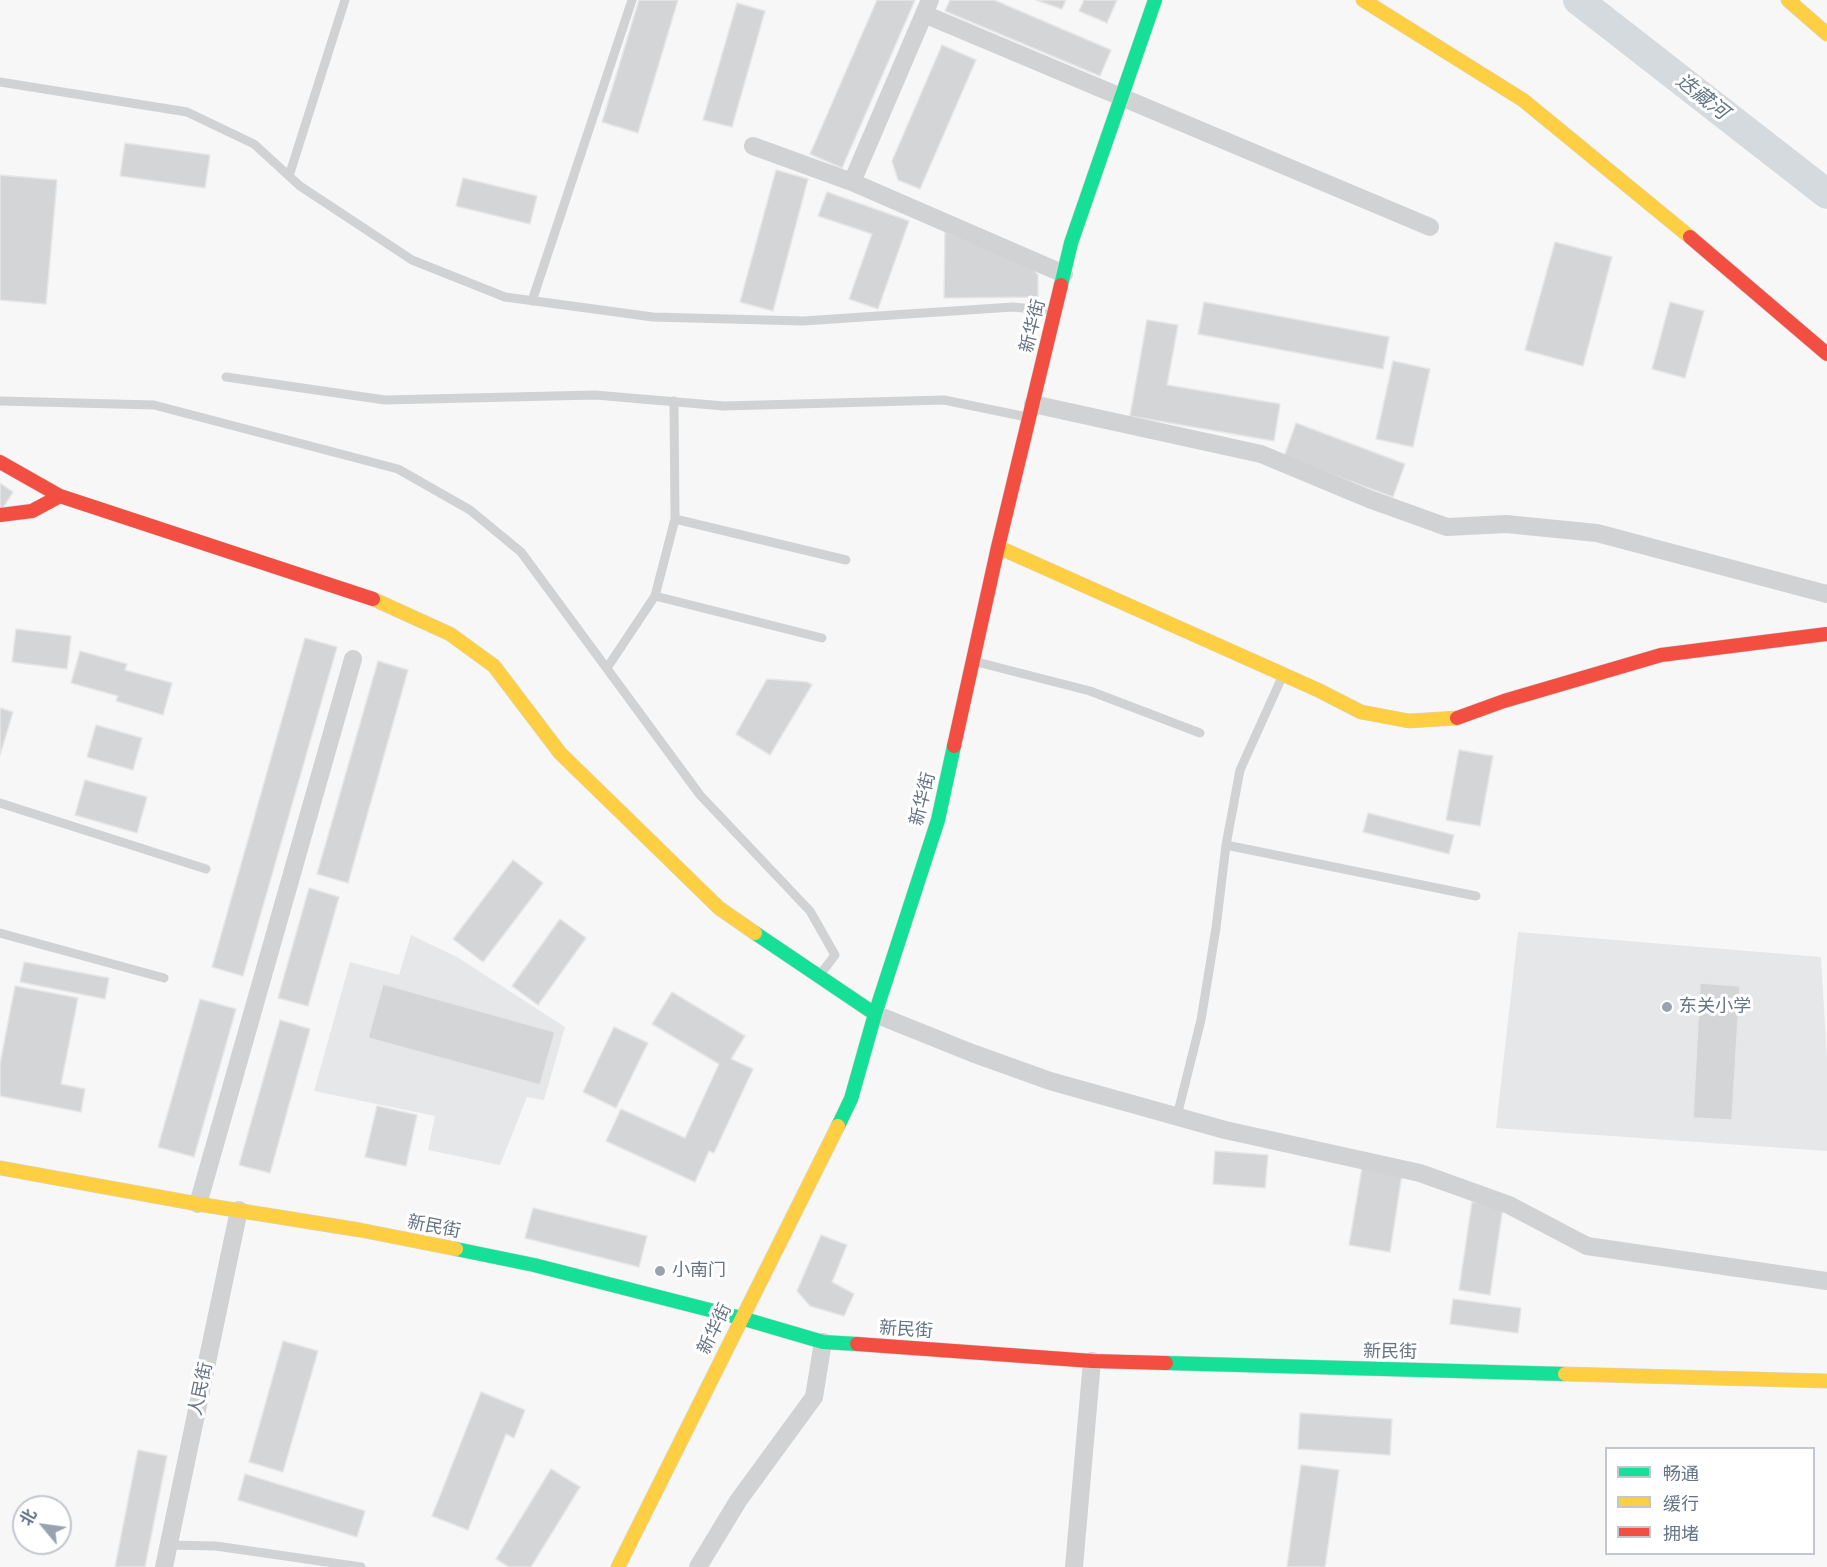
<!DOCTYPE html>
<meta charset="utf-8">
<style>
body{margin:0}
#map{position:relative;width:1827px;height:1567px;overflow:hidden;background:#f7f7f7;font-family:"IBM Plex Sans","Noto Sans SC",sans-serif}
canvas{display:block}
.legend{position:absolute;left:1605px;top:1447px;width:210px;height:108px;box-sizing:border-box;background:#fff;border:2px solid #c2c7cf;margin:0;padding:8px 10px;list-style:none;font-size:18px;color:#667488}
.legend li{display:flex;align-items:center;gap:12px;height:30px}
.legend b{width:30px;border:2px solid #c2c7cf}
.north{position:absolute;left:12px;top:1495px;width:60px;height:60px;box-sizing:border-box;background:#fff;border:2px solid #c2c7cf;border-radius:50%;rotate:299deg;font-size:16px;font-weight:700;line-height:24px;text-align:center;color:#667488}
.north::after{content:'';display:block;margin:auto;width:21px;height:27px;background:#99a2af;clip-path:polygon(50% 0,100% 100%,50% 72%,0 100%)}
</style>
<div id="map">
<canvas width="1827" height="1567"></canvas>
<ul class="legend">
<li><b style="height:8px;background:#16e098"></b>畅通</li>
<li><b style="height:8px;background:#ffcf43"></b>缓行</li>
<li><b style="height:8px;background:#f24e42"></b>拥堵</li>
</ul>
<div class="north">北</div>
</div>
<script>
const g = document.querySelector('canvas').getContext('2d');
g.lineJoin = 'round';
function paint(path, color) {
  g.fillStyle = color;
  g.fill(path, 'evenodd');
}
function poly(rows) {
  const path = new Path2D();
  for (const r of rows) {
    path.moveTo(r[0], r[1]);
    for (let i = 2; i < r.length; i += 2) path.lineTo(r[i], r[i + 1]);
  }
  return path;
}
function trace(path, color, width, dash) {
  g.strokeStyle = color;
  g.lineWidth = width;
  g.lineCap = dash ? 'butt' : 'round';
  g.setLineDash(dash || []);
  g.stroke(path);
}
function write(font, color, halo, rows, align = 'center') {
  g.font = font + ' "IBM Plex Sans","Noto Sans SC",sans-serif';
  g.lineWidth = 6;
  g.setLineDash([]);
  g.textBaseline = 'middle';
  g.strokeStyle = halo;
  g.fillStyle = color;
  for (const [text, x, y, turn = 0] of rows) {
    g.save();
    g.translate(x, y);
    g.rotate((+turn || 0) * Math.PI / 180);
    g.textAlign = isNaN(turn) ? turn : align;
    if (halo) g.strokeText(text, 0, 0);
    g.fillText(text, 0, 0);
    g.restore();
  }
}
paint(poly([
 [1518,932,1821,957,1827,1058,1827,1151,1496,1128],
 [411,935,457,957,565,1027,544,1100,527,1097,500,1165,428,1150,435,1116,314,1091,350,962,399,975]
]), '#e6e7e8');
trace(poly([
 [1578,0,1827,194]
]), '#d4dade', 30);
const building = poly([
 [639,0,678,0,638,133,602,122,639,0],
 [877,0,915,0,842,168,810,154,877,0],
 [950,0,994,0,1111,50,1100,76,945,11,950,0],
 [1036,0,1066,0,1062,9,1036,0],
 [1084,0,1117,0,1107,23,1079,11,1084,0],
 [737,3,765,11,732,127,703,120,737,3],
 [942,45,976,60,920,189,898,180,892,161,942,45],
 [125,143,210,155,205,188,120,176,125,143],
 [776,170,808,179,773,311,740,302,776,170],
 [0,175,57,180,46,304,0,300,0,175],
 [463,178,537,196,530,224,456,206,463,178],
 [827,192,909,221,878,309,849,299,872,234,818,216,827,192],
 [945,232,1030,265,1038,275,1038,297,944,298,945,232],
 [1555,242,1612,257,1583,366,1525,350,1555,242],
 [1204,302,1389,337,1383,369,1198,334,1204,302],
 [1670,302,1704,311,1685,378,1652,369,1670,302],
 [1147,320,1178,325,1167,385,1280,404,1274,441,1130,416,1147,320],
 [1393,361,1430,369,1413,447,1376,439,1393,361],
 [1296,423,1405,464,1393,497,1284,457,1296,423],
 [0,483,13,492,1,511,0,510,0,483],
 [16,629,71,636,67,669,12,662,16,629],
 [305,638,337,647,243,976,212,967,305,638],
 [80,651,127,664,125,670,172,683,163,715,116,701,118,696,71,683,80,651],
 [378,661,408,670,348,883,317,874,378,661],
 [767,679,807,682,812,685,770,755,736,734,767,679],
 [0,708,13,712,0,755,0,708],
 [96,725,142,738,133,770,87,757,96,725],
 [1459,750,1493,756,1480,826,1446,820,1459,750],
 [85,780,147,797,137,833,75,815,85,780],
 [1368,813,1454,835,1449,854,1363,832,1368,813],
 [513,860,543,883,483,962,453,939,513,860],
 [309,888,339,897,308,1006,278,998,309,888],
 [560,919,586,938,538,1005,512,986,560,919],
 [24,962,109,978,105,999,20,982,24,962],
 [1700,983,1740,986,1732,1120,1693,1118,1700,983],
 [383,984,555,1032,540,1085,368,1038,383,984],
 [15,986,78,998,61,1084,85,1089,81,1112,0,1096,0,1064,15,986],
 [672,992,745,1036,731,1059,753,1069,714,1153,709,1151,695,1182,606,1141,621,1109,685,1138,719,1064,652,1024,672,992],
 [200,999,236,1009,194,1157,158,1147,200,999],
 [280,1020,310,1029,270,1173,239,1165,280,1020],
 [614,1027,648,1043,616,1108,583,1092,614,1027],
 [377,1106,417,1115,406,1166,365,1157,377,1106],
 [1215,1151,1268,1155,1265,1188,1213,1184,1215,1151],
 [1362,1168,1402,1174,1390,1252,1349,1245,1362,1168],
 [1472,1202,1503,1207,1490,1295,1459,1290,1472,1202],
 [533,1208,647,1236,639,1267,525,1238,533,1208],
 [821,1235,847,1245,832,1282,854,1294,844,1316,810,1306,797,1291,821,1235],
 [1453,1299,1521,1308,1518,1333,1450,1324,1453,1299],
 [283,1341,318,1351,283,1472,249,1462,283,1341],
 [481,1392,525,1410,514,1438,506,1434,468,1530,432,1516,481,1392],
 [1300,1413,1392,1419,1390,1455,1298,1449,1300,1413],
 [138,1450,167,1456,145,1567,115,1567,138,1450],
 [1301,1465,1339,1470,1325,1567,1287,1567,1301,1465],
 [551,1469,580,1487,531,1567,509,1567,496,1559,551,1469],
 [245,1474,365,1511,357,1537,238,1500,245,1474]
]);
paint(building, '#d4d5d7');
trace(building, '#e6e6e6', 1.5);
const fast = poly([
 [1061,285,1071,243,1155,0],
 [755,933,875,1014],
 [838,1126,851,1099,875,1014,938,820,954,746],
 [456,1249,534,1265,741,1318,823,1342,857,1344],
 [1166,1363,1565,1374]
]);
const slow = poly([
 [1363,0,1523,100,1690,237],
 [1788,0,1827,34],
 [998,547,1318,690,1361,712,1409,721,1457,718],
 [373,599,450,634,494,666,560,753,719,908,755,933],
 [0,1168,198,1204,360,1230,456,1249],
 [1565,1374,1827,1381],
 [618,1567,838,1126]
]);
const jam = poly([
 [1690,237,1827,354],
 [0,462,60,496,373,599],
 [0,515,32,511,60,496],
 [1457,718,1504,701,1661,655,1827,634],
 [954,746,998,547,1061,285],
 [857,1344,1092,1361,1166,1363]
]);
trace(fast, '#d4d5d7', 15);
trace(slow, '#d4d5d7', 15);
trace(jam, '#d4d5d7', 15);
trace(poly([
 [0,82,187,112,254,144,300,186,412,260,505,297,653,317,803,321,1013,307,1053,311],
 [289,176,345,0],
 [532,301,632,0],
 [226,377,385,400,595,395,724,406,944,400,1027,417],
 [0,401,154,405,398,469,470,510,521,552,700,795,810,911,835,955,819,976],
 [674,401,675,519],
 [655,596,675,519,846,560],
 [973,661,1090,691,1200,733],
 [607,668,655,596,822,638],
 [0,803,206,869],
 [1226,845,1476,896],
 [0,933,164,978],
 [1177,1116,1201,1020,1216,928,1226,845,1240,770,1283,675],
 [168,1545,216,1546,361,1567]
]), '#d1d2d3', 9);
trace(poly([
 [924,14,1430,227],
 [753,146,852,182,1064,274],
 [852,182,930,0],
 [1033,404,1261,454,1369,499,1447,527,1506,524,1597,533,1827,594],
 [875,1014,972,1053,1050,1081,1225,1130,1420,1173,1509,1205,1587,1246,1827,1281],
 [198,1204,353,659],
 [164,1567,239,1210],
 [698,1567,738,1501,814,1397,823,1342],
 [1074,1567,1092,1361]
]), '#d1d2d3', 18);
trace(fast, '#16e098', 14);
trace(slow, '#ffcf43', 14);
trace(jam, '#f24e42', 14);
for (const [x, y, r, color] of [
 [1667,1007,6,"#99a2af"],
 [660,1271,6,"#99a2af"]
]) {
  const dot = new Path2D();
  dot.arc(x, y, r, 0, 2 * Math.PI);
  g.fillStyle = color;
  g.fill(dot);
  trace(dot, '#fff', 2);
}
write('18px', '#667488', '#fff', [
 ["新华街",1033,326,-76],
 ["新华街",923,799,-76],
 ["新民街",434,1227,11],
 ["新华街",715,1329,-64],
 ["新民街",906,1330,4],
 ["新民街",1390,1352,1],
 ["人民街",201,1389,-78]
]);
write('18px', '#667488', '#fff', [
 ["东关小学",1679,1007],
 ["小南门",672,1271]
], 'left');
write('italic 20px', '#627683', '#fff', [
 ["迭藏河",1702,97,38]
]);
</script>
